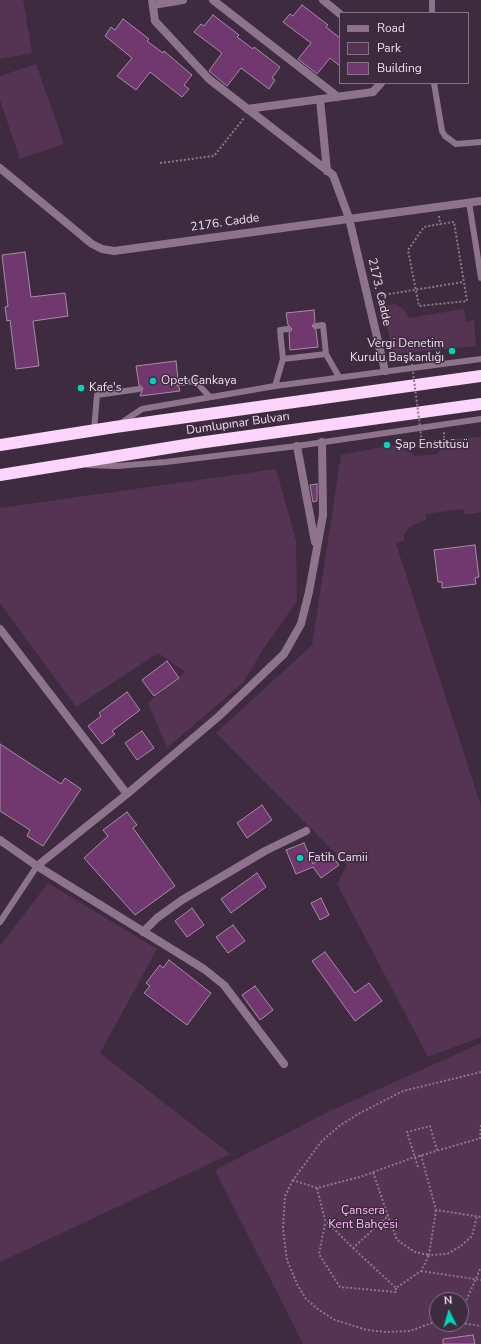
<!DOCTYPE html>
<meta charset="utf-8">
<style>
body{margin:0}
#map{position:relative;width:481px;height:1344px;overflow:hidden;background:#3f2b3f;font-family:"Nunito Sans",sans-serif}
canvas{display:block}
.legend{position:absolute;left:339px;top:12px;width:130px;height:72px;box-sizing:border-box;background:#3f2b3f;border:1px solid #847384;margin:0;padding:5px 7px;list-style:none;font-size:12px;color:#ecdfec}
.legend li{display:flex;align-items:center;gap:8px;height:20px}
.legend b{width:20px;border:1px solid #847384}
.north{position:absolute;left:429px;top:1292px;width:40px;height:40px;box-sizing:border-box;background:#3f2b3f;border:1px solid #847384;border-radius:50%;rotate:355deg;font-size:11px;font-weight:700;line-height:16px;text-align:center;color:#ecdfec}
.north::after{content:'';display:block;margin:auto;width:14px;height:18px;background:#00d5b7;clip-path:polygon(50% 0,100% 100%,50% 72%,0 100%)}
</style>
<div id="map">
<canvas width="481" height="1344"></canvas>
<ul class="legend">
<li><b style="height:5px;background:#8e738d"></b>Road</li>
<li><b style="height:11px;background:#543353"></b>Park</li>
<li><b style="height:11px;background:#713870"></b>Building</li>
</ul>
<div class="north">N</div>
</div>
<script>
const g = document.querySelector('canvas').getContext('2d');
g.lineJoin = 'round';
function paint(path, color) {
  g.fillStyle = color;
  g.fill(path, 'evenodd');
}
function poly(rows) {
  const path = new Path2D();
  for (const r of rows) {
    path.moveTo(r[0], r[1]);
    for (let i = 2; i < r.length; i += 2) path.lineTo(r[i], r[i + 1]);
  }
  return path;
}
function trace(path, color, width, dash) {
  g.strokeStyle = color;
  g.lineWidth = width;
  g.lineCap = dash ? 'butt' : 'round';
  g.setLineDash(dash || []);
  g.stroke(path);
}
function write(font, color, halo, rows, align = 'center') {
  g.font = font + ' "Nunito Sans",sans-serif';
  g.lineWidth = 3;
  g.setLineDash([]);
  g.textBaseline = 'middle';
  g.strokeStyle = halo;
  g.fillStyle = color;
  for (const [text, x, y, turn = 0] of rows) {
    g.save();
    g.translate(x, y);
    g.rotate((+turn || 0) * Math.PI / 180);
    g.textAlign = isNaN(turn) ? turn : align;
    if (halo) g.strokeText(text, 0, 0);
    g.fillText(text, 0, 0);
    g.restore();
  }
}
paint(poly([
 [0,0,23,0,32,53,0,59],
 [36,64,64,144,20,159,0,100,0,76],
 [395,304,403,309,409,318,464,309,466,322,474,320,476,346,393,354,384,310,387,305],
 [481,437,481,512,465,515,463,509,425,514,427,519,409,527,404,535,404,540,396,544,481,806,481,1037,428,1057,337,884,347,865,216,733,312,645,341,455,397,444,415,456,437,454,450,439],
 [276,469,296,541,297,601,264,648,243,683,167,748,148,703,185,672,158,653,76,707,0,603,0,508],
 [48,883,157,949,100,1053,230,1154,0,1262,0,946],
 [481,1043,481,1344,303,1344,215,1170,330,1111],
 [437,1300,461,1300,461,1324,437,1324]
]), '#543353');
const building = poly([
 [302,5,328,25,326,27,340,38,340,66,330,58,317,74,298,59,311,43,283,22,290,14,293,16,302,5],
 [213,15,239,35,237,37,253,49,254,47,280,67,272,78,275,80,269,89,241,68,227,86,209,71,222,53,194,32,201,24,204,26,213,15],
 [123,19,149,39,147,41,163,53,164,51,192,75,184,85,189,89,182,97,150,72,136,90,117,76,132,58,105,36,111,27,115,30,123,19],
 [25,252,31,297,65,293,68,316,33,321,39,366,16,369,10,320,7,321,5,307,8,306,2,255,25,252],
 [314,310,315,322,312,326,316,330,318,347,290,350,289,333,292,329,288,325,286,313,314,310],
 [176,361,178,379,175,384,179,387,180,391,140,396,143,388,139,385,136,366,176,361],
 [317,484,317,501,313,502,310,485,317,484],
 [475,545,479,577,475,578,476,584,442,588,442,582,438,582,434,550,475,545],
 [167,661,179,678,154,696,142,680,167,661],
 [127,692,140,710,112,731,115,734,102,744,88,726,101,716,99,713,127,692],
 [142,731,154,748,137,760,125,743,142,731],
 [0,744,61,784,65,778,81,789,43,846,27,836,30,830,0,811,0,744],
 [262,805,272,820,247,838,237,823,262,805],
 [127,812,137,825,133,828,175,886,135,915,84,858,108,836,103,830,127,812],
 [304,843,313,864,329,852,339,865,321,878,313,867,296,874,286,850,304,843],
 [257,873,266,887,231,913,221,899,257,873],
 [321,898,329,915,320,920,311,903,321,898],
 [192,908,204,925,187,937,175,921,192,908],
 [233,925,245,941,228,953,216,937,233,925],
 [325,952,355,993,369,983,382,1001,355,1021,312,961,325,952],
 [169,960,211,993,187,1025,144,993,150,986,146,983,160,965,163,968,169,960],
 [255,986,273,1010,260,1020,242,995,255,986],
 [473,1335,475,1344,443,1344,443,1339,473,1335]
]);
paint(building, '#713870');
trace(building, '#a58da3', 1);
trace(poly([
 [160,163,214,156,244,118],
 [439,216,440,224,454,222,467,301,419,306,408,250,424,227,440,224],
 [377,296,463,282],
 [411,358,426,356,426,358],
 [422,443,444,440,444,431],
 [481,1072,403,1091,358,1114,339,1126,321,1142,293,1180,317,1188,360,1177,412,1158,481,1138],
 [480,1139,481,1124],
 [421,1155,436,1210,481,1217],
 [418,1167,407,1132,430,1126,437,1150],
 [293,1180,285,1196,283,1228,285,1245,287,1260,297,1284,306,1299,319,1310,335,1320,367,1330,387,1332,410,1331,437,1321],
 [317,1188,325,1220,353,1248,388,1216,373,1172],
 [436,1210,429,1255,447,1254,461,1246,472,1236,477,1216],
 [325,1224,319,1254,340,1287,396,1292,396,1288],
 [353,1248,396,1288,421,1271,429,1255,415,1252,397,1240,388,1216],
 [421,1271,481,1280],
 [461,1306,466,1301,481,1267],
 [461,1323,481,1326]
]), '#897889', 2, [2, 2]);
trace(poly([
 [432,0,432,13],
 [434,83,442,131,445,136,456,144,481,142],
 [469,202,481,278],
 [316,326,323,325,326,354],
 [283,359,280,330,288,329],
 [179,383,195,381,210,397],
 [275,386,283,359,326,354,339,377],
 [121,423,142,409,275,386,481,359],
 [94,430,97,395,139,389],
 [88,465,117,466,166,462,297,446,481,419],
 [0,922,37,866]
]), '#8e738d', 6);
trace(poly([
 [152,0,155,21,209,79,333,175,349,218,385,371],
 [213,0,338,97],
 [323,0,340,14],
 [153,5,183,0],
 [320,99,327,171],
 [247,109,373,92,381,83],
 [0,168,92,244,102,249,114,251,481,201],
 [297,446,315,542],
 [0,629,127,794],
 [0,840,37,866,204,969,224,985,284,1064],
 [37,866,127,794,218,717,284,654,301,624,309,592,323,515,322,442],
 [143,932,157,918,182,900,265,851,306,831]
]), '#8e738d', 8);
trace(poly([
 [0,445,115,427,481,376],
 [0,475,198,443,481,404]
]), '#fdd4fb', 12);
trace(poly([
 [411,356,422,443,418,444]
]), '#897889', 2, [2, 2]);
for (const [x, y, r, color] of [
 [452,351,4,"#00d5b7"],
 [153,381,4,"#00d5b7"],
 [81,388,4,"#00d5b7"],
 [387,445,4,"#00d5b7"],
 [300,858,4,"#00d5b7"]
]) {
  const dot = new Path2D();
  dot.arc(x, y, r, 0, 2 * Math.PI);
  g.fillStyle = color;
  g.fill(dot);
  trace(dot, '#3f2b3f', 1.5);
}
write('12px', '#ecdfec', '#3f2b3f', [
 ["2176. Cadde",225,223,-8],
 ["2173. Cadde",379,292,77],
 ["Dumlupınar Bulvarı",238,424,-8]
]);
write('12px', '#ecdfec', '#3f2b3f', [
 ["Vergi Denetim",444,344,"right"],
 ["Kurulu Başkanlığı",444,358,"right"],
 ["Opet Çankaya",161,381],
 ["Kafe's",89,388],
 ["Şap Enstitüsü",395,445],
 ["Fatih Camii",308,858]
], 'left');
write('12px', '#fcb9fa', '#3f2b3f', [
 ["Çansera",363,1211],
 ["Kent Bahçesi",363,1225]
]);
</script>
